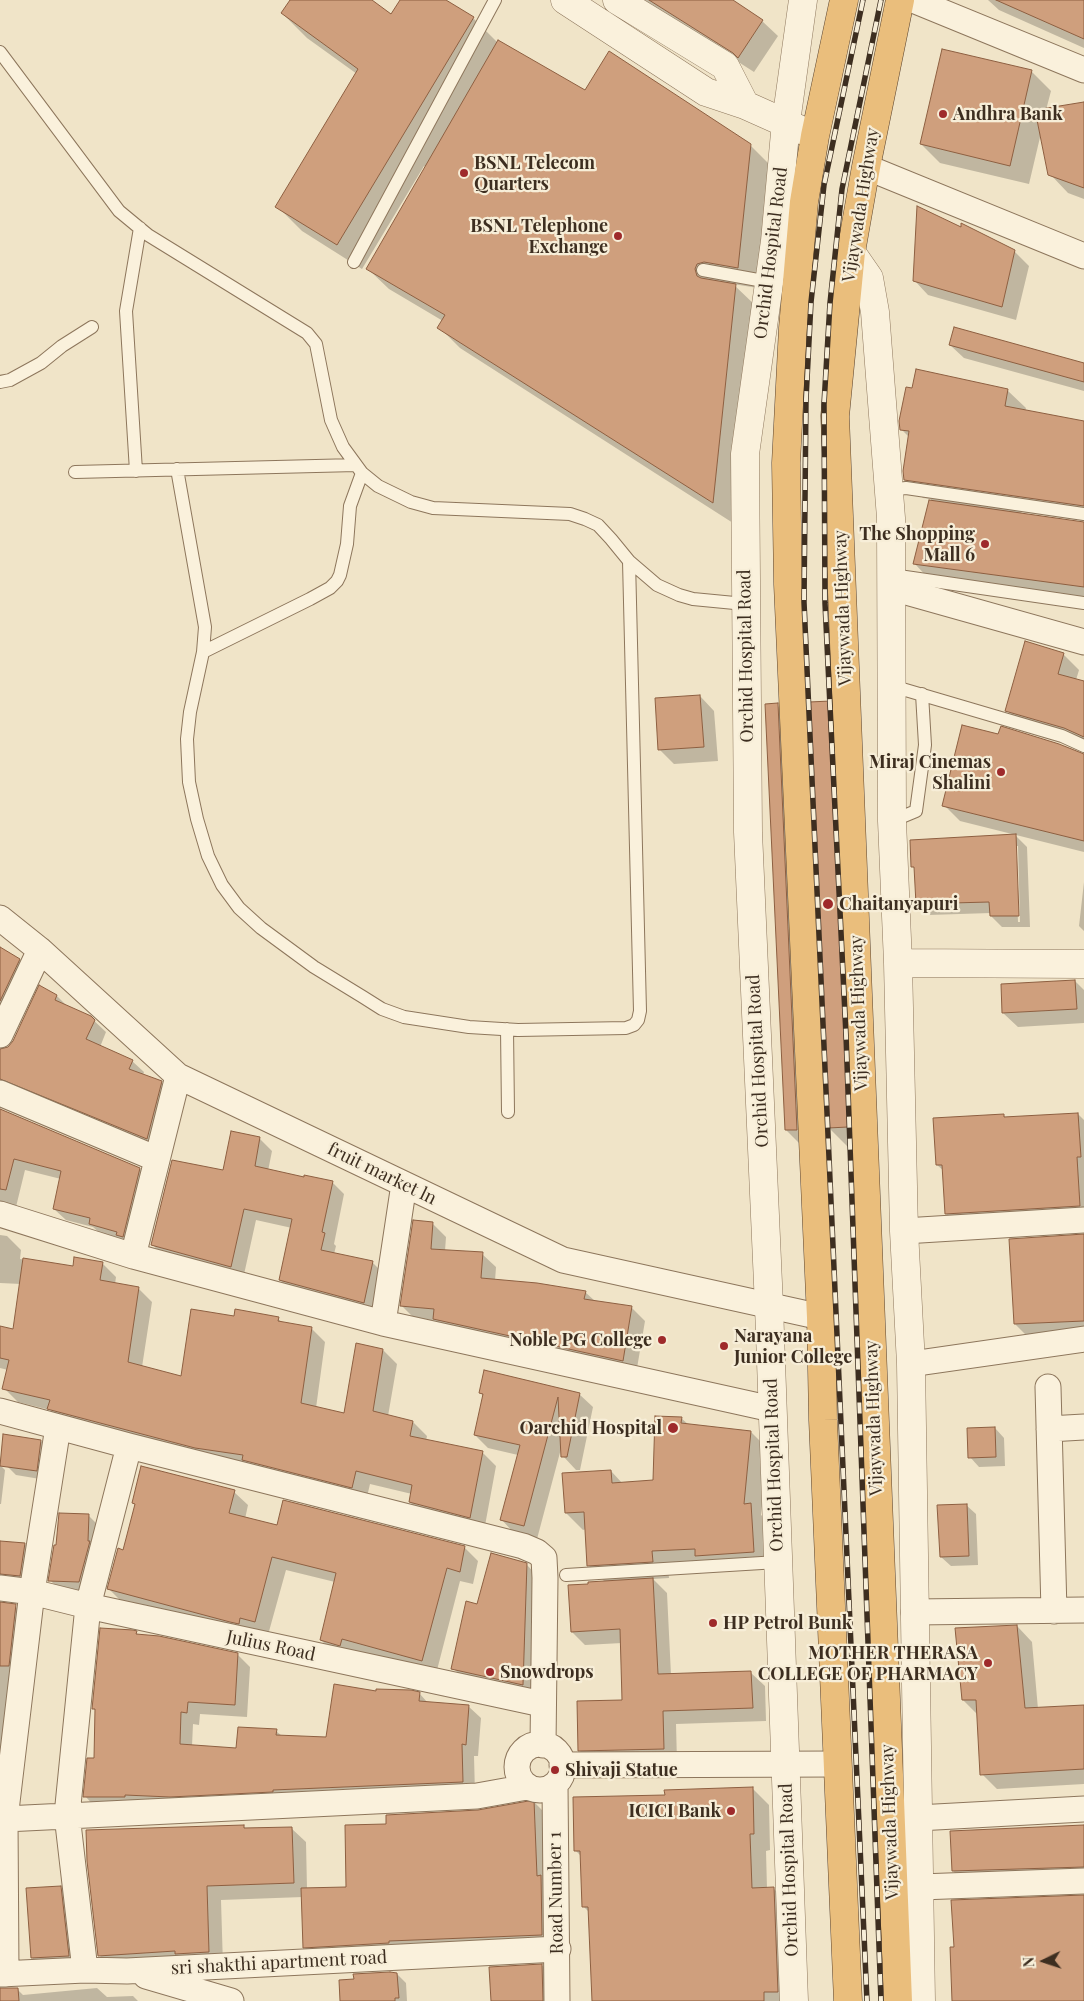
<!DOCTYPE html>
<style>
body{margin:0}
#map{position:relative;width:1084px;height:2001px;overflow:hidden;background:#f0e4c8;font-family:"Playfair Display",serif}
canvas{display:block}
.north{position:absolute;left:1019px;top:1936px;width:50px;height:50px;-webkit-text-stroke:4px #f7eed8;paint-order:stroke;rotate:266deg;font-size:14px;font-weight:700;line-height:20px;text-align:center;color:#3d2e20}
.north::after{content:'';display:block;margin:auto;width:18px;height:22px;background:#3d2e20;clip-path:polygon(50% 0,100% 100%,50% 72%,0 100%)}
</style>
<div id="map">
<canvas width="1084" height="2001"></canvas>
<div class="north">N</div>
</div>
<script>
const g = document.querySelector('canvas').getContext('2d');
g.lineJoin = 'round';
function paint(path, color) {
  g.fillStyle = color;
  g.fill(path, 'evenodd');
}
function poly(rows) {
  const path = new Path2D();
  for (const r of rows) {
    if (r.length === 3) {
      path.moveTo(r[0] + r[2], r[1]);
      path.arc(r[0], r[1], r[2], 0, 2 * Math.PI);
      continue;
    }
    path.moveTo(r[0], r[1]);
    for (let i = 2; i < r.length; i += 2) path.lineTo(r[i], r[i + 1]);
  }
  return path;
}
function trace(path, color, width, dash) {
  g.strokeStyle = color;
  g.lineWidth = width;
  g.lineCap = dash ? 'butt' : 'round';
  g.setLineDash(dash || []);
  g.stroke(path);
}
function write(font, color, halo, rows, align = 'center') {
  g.font = font + ' "Playfair Display",serif';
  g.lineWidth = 4.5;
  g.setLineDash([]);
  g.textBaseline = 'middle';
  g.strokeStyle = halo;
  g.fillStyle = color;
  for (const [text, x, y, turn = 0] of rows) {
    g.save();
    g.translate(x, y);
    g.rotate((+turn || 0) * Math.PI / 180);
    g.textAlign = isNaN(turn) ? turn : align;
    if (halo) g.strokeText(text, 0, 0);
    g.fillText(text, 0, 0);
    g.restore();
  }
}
paint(poly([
 [292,0,370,0,392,15,401,0,443,0,473,18,498,43,586,91,750,145,771,166,758,288,733,284,756,306,733,523,460,348,439,327,443,321,389,289,368,269,426,167,424,166,362,269,302,231,277,206,357,74,307,38,282,13],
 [642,0,731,0,762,21,778,36,754,72],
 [988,0,1084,0,1084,48,999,10],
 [943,50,1032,72,1051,91,1046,110,1084,104,1084,199,1068,193,1050,174,1041,133,1029,184,940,163,921,144],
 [962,225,1015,252,1029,266,1016,320,928,295,914,280,961,228],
 [950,345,1084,364,1084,391,964,358],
 [1007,390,1026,408,1025,411,1084,422,1084,521,1021,512,1036,527,1084,537,1084,600,930,580,915,564,931,499,923,498,905,480,909,437,901,429],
 [1063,654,1079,670,1076,680,1084,683,1084,745,1022,726,1007,710],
 [700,696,714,711,718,761,674,764,660,750],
 [830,702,849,721,866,1146,848,1147,829,1128],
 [777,705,796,724,805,1149,786,1130],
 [1084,755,1084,852,960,821,944,805],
 [1016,836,1027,847,1030,927,1002,927,991,916,991,913,928,915,917,903,916,870,912,866],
 [1015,846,1018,846,1020,922,1018,922],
 [1084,882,1084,931,1079,926],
 [0,949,19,960,31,971,0,1020],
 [1075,981,1084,990,1084,1023,1018,1027,1003,1013],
 [40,987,57,996,68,1007,90,1017,106,1032,100,1047,132,1061,144,1072,143,1075,161,1082,173,1094,159,1150,0,1097,0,1058,14,1042],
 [0,1110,140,1169,151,1180,134,1248,102,1235,93,1227,66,1220,54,1209,61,1179,25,1170,15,1211,0,1208],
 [1078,1114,1084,1120,1084,1220,961,1228,946,1214,944,1171,937,1165,1003,1115,1006,1118],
 [260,1139,272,1151,268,1171,305,1178,332,1182,344,1194,334,1244,336,1246,334,1254,372,1262,385,1275,376,1314,293,1292,280,1280,292,1228,256,1220,243,1279,164,1257,152,1244,224,1171],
 [433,1224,446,1237,445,1251,482,1254,496,1267,495,1281,585,1292,595,1301,631,1307,645,1321,636,1374,448,1333,437,1321,415,1319,401,1305],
 [0,1235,7,1236,21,1250,20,1259,74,1267,102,1263,116,1277,115,1284,138,1288,152,1302,142,1367,182,1378,235,1317,278,1319,283,1323,311,1328,325,1342,316,1408,345,1415,383,1350,397,1364,388,1416,413,1422,427,1436,426,1441,482,1452,496,1466,484,1531,424,1516,410,1502,412,1494,370,1484,366,1501,63,1423,50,1410,18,1402,4,1388,8,1370,0,1368,0,1328,14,1331,21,1284,0,1283],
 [1084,1236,1084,1335,1029,1338,1015,1324],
 [480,1392,579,1394,593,1407,580,1470,576,1470,563,1456,562,1445,537,1539,514,1533,501,1519,518,1455,488,1448,475,1435,483,1396],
 [681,1418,689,1425,751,1432,768,1449,761,1515,768,1521,771,1569,713,1572,707,1566,668,1568,669,1578,653,1579,667,1593,671,1675,751,1673,765,1686,766,1721,676,1724,677,1762,593,1764,579,1750,624,1701,622,1643,585,1645,572,1632,605,1582,588,1565,586,1529,583,1530,566,1513,611,1471,623,1484,654,1481],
 [995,1428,1004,1438,1005,1466,979,1467,970,1457],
 [41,1441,50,1451,46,1480,16,1475,7,1466],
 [0,1465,5,1470,1,1504,0,1504],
 [234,1492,248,1505,245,1519,278,1527,464,1547,478,1561,473,1584,460,1581,436,1674,335,1654,321,1640,335,1582,286,1570,268,1635,122,1602,109,1589,124,1551],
 [966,1505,976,1514,978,1565,951,1566,941,1557],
 [88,1515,103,1530,93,1596,64,1594,50,1580],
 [0,1542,25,1544,35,1555,30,1586,0,1590],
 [526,1564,545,1584,541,1703,472,1687,453,1668,478,1605],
 [0,1603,15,1606,26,1617,0,1798],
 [1017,1626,1032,1642,1038,1709,1084,1706,1084,1784,997,1789,982,1774,978,1715,963,1700],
 [136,1632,139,1636,237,1654,250,1667,247,1717,200,1714,199,1725,193,1724,192,1746,237,1749,276,1731,282,1736,327,1739,377,1692,419,1693,428,1703,468,1706,481,1718,478,1756,474,1756,475,1794,97,1809,85,1796,96,1759,96,1711,93,1708],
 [752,1788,769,1805,770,1850,766,1851,767,1889,774,1889,790,1905,794,2001,594,2001,589,1912,583,1906,582,1857,575,1850,666,1796],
 [534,1802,549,1817,556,1950,319,1962,304,1947,303,1897,221,1900,223,1966,113,1969,99,1955,243,1826,246,1829,291,1828,306,1842,307,1889,348,1888,387,1825],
 [1084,1826,1084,1882,968,1886,953,1871],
 [60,1888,75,1902,83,1969,47,1972,32,1958],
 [542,1965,556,1980,556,2001,492,2001],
 [397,1974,406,1983,407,2001,341,2001],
 [97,1988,107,1997,133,1996,138,2001,0,2001,0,1989,17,1989,23,1995]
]), '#0003');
const building = poly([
 [290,0,372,0,391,14,400,0,446,0,474,17,337,245,275,207,358,69,281,13,290,0],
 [649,0,733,0,763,20,738,58,733,53,649,0],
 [996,0,1084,0,1084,39,996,0],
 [498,40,585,90,609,51,751,144,738,268,704,262,697,264,695,269,697,276,701,278,736,284,713,503,437,328,445,315,366,269,498,40],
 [942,49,1032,70,1010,166,920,144,942,49],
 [1084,102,1084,188,1048,175,1035,110,1084,102],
 [917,206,961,227,961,223,1015,250,1002,307,913,281,917,206],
 [954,327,1084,363,1084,382,949,345,954,327],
 [916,369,1008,389,1005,406,1084,421,1084,506,904,480,903,471,909,431,900,430,899,421,906,387,912,388,916,369],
 [929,500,1084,522,1084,587,913,564,929,500],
 [1025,641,1064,653,1058,674,1084,681,1084,737,1064,728,1005,711,1025,641],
 [700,695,704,747,658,750,655,698,700,695],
 [831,701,848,1127,828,1128,809,702,831,701],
 [778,703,797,1130,785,1130,765,704,778,703],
 [962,725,998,734,1001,726,1059,744,1084,754,1084,841,942,806,962,725],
 [1016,834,1019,916,990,916,989,902,916,904,914,867,911,867,910,840,1016,834],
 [0,947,20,959,0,1001,0,947],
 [1075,980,1077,1009,1002,1013,1001,984,1075,980],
 [39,985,57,995,55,1000,91,1016,95,1020,86,1039,133,1060,129,1069,162,1081,147,1139,0,1079,0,1049,8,1047,13,1041,39,985],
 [0,1109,140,1168,123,1237,116,1235,117,1232,89,1224,90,1218,53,1209,61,1171,14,1159,6,1190,0,1189,0,1109],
 [1078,1113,1081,1157,1077,1157,1080,1206,945,1214,942,1165,936,1165,933,1118,1004,1114,1004,1117,1078,1113],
 [231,1131,260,1137,255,1166,304,1177,304,1175,333,1181,322,1232,325,1233,321,1250,373,1261,364,1303,279,1280,292,1219,244,1209,231,1267,151,1245,172,1160,223,1170,231,1131],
 [413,1220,433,1222,431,1249,483,1252,481,1278,537,1283,586,1291,584,1299,632,1306,623,1361,433,1319,434,1309,400,1306,413,1220],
 [1084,1234,1084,1321,1014,1324,1009,1239,1084,1234],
 [74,1257,103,1262,100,1280,139,1287,128,1362,181,1376,191,1309,234,1316,235,1309,279,1317,278,1321,312,1327,301,1403,344,1413,356,1343,383,1349,373,1411,413,1421,410,1436,483,1451,470,1518,409,1502,412,1485,356,1471,352,1488,242,1460,243,1455,195,1448,47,1409,50,1400,2,1389,9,1360,0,1358,0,1326,13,1329,23,1258,73,1266,74,1257],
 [484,1370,580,1393,567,1457,561,1457,558,1397,524,1526,500,1520,520,1445,474,1435,483,1394,479,1393,484,1370],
 [655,1416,682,1417,681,1423,751,1431,744,1504,751,1503,754,1552,695,1556,695,1549,652,1551,653,1562,587,1566,584,1512,565,1513,562,1473,611,1470,612,1483,653,1480,655,1416],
 [995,1427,996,1457,968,1458,967,1428,995,1427],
 [3,1434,41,1440,37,1471,0,1466,3,1434],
 [141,1466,235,1490,229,1513,277,1525,283,1500,465,1546,460,1572,447,1568,422,1661,342,1639,340,1646,320,1640,336,1573,272,1557,255,1622,240,1618,239,1624,230,1622,107,1589,118,1548,123,1550,135,1504,132,1503,141,1466],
 [967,1504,969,1556,940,1557,937,1505,967,1504],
 [59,1513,89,1514,88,1541,90,1541,79,1582,48,1581,54,1545,56,1545,59,1513],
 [0,1541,25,1543,20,1576,0,1574,0,1541],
 [491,1553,527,1563,523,1685,451,1669,466,1601,477,1604,491,1553],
 [653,1578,658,1674,751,1671,753,1708,663,1711,664,1749,578,1751,577,1701,622,1700,620,1629,571,1632,568,1585,588,1584,588,1582,653,1578],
 [0,1602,16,1604,9,1666,0,1666,0,1602],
 [1017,1625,1025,1708,1084,1705,1084,1769,980,1775,976,1700,962,1700,955,1628,1017,1625],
 [100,1628,133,1630,137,1631,136,1634,159,1636,238,1653,235,1705,188,1702,187,1713,181,1712,180,1744,236,1748,238,1727,277,1729,276,1735,326,1737,334,1684,376,1691,376,1689,411,1690,420,1692,419,1701,469,1705,466,1745,462,1744,463,1782,273,1790,273,1792,170,1797,125,1795,125,1797,83,1797,87,1758,94,1758,95,1709,92,1709,100,1628],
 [753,1787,754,1834,750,1834,752,1888,774,1887,778,1992,764,1992,764,2001,592,2001,588,1907,582,1907,580,1851,574,1851,573,1797,665,1795,664,1790,753,1787],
 [534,1800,537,1876,541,1875,542,1935,389,1941,389,1943,303,1948,301,1888,346,1887,345,1825,386,1824,386,1815,478,1810,534,1800],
 [244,1825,244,1828,292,1827,294,1883,207,1886,209,1952,175,1954,175,1951,98,1956,87,1861,86,1830,244,1825],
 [1084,1825,1084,1867,952,1871,950,1831,1084,1825],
 [61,1886,69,1956,31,1958,26,1888,61,1886],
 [1084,1895,1084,2001,952,2001,950,1947,954,1947,951,1900,1084,1895],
 [542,1964,543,2001,491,2001,489,1967,542,1964],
 [390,1972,397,1973,399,1998,395,1998,395,2001,340,2001,339,1980,354,1979,353,1974,390,1972],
 [0,1988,18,1988,19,2001,0,2001,0,1988]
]);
paint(building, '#cf9f7d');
trace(building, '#8d5f41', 1);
const service = poly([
 [0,52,119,211,148,235,307,333,316,344,331,420,343,447,362,473,378,486,411,502,433,508,570,514,585,519,598,525,611,539,629,561,657,585,679,595,693,599,745,604],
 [354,262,495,0],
 [703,270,769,282],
 [0,382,10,380,41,363,62,346,92,327],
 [177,469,205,627,203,652,190,712,187,739,189,782,197,819,208,856,222,885,239,908,261,928,314,967,363,997,382,1009,404,1017,469,1027,518,1030,626,1028,634,1025,638,1020,640,1011,629,561],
 [136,471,126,311,140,228],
 [75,472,356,465],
 [889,490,906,488,1084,514],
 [892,575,1084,603],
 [203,652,310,599,330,588,337,581,340,575,347,544,350,506,362,473],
 [892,686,1062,736,1084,746],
 [892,821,916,811,925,745,922,694],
 [507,1029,508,1112],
 [566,1575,778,1562]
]);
const minor = poly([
 [913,0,1084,70],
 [866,167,1084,256],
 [892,588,1084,642],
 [0,918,40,950,178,1076,563,1260,821,1317],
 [0,1035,40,950],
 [0,1093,157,1159],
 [0,1214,133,1256,383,1323,772,1409],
 [904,1231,1084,1220],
 [133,1256,178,1076],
 [383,1323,404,1184],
 [911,1364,1084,1339],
 [1048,1387,1054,1611],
 [0,1411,129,1446,523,1546,537,1552,544,1558,545,1578,543,1745],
 [1049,1429,1084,1427],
 [0,1588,32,1592,88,1606,542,1704],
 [914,1612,1084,1610],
 [540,1767,23],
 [562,1765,838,1764],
 [555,1785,557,2001],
 [5,1819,477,1796,527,1787],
 [899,1819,1084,1809],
 [920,1887,1084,1881],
 [85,1970,67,1815,88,1606,129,1446],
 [0,1974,85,1970,127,1971,558,1949],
 [6,1974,5,1819,32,1592,58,1427],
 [146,1976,231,2001]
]);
const tertiary = poly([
 [565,0,706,92,745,105,801,130],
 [617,0,725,66,745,105],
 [851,252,869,278,875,312,891,518,892,821,898,963,904,1231,911,1364,921,2001],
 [898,963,1084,964],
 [794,2001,769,1306,748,832,745,454,775,241,786,122,803,0]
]);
const trunk = poly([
 [844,0,815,136,804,202,793,328,786,463,788,584,821,1317,823,1420,848,2001],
 [898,2001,835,416,851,252,866,167,900,0]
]);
trace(service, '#8d765c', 14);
trace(minor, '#8d765c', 27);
trace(tertiary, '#8d765c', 29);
trace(trunk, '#5b4430', 29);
trace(service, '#faf1dc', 12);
trace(minor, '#faf1dc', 25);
trace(tertiary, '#faf1dc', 28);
trace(trunk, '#eabe7c', 28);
const rail = poly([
 [863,0,824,185,811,302,806,399,804,602,867,2001],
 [881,0,842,189,830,303,824,404,825,603,846,1035,881,2001]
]);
trace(rail, '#3d2e20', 5.5);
trace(rail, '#f7eed8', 4, [11]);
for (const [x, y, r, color] of [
 [943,114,5,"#9e2a2b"],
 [464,173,5,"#9e2a2b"],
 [618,236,5,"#9e2a2b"],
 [985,544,5,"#9e2a2b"],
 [1001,772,5,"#9e2a2b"],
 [828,904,6,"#9e2a2b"],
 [662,1340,5,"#9e2a2b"],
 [724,1346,5,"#9e2a2b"],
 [673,1428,6,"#9e2a2b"],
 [713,1623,5,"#9e2a2b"],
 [988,1663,5,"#9e2a2b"],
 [490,1672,5,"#9e2a2b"],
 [555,1770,5,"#9e2a2b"],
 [731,1811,5,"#9e2a2b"]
]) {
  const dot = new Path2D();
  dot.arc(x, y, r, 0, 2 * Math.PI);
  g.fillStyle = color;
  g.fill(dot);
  trace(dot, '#f7eed8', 2);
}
write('bold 18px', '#3d2e20', '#f7eed8', [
 ["Andhra Bank",953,114],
 ["BSNL Telecom",474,163],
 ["Quarters",474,184],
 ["BSNL Telephone",608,226,"right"],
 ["Exchange",608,247,"right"],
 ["The Shopping",975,534,"right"],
 ["Mall 6",975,555,"right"],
 ["Miraj Cinemas",991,762,"right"],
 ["Shalini",991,783,"right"],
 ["Chaitanyapuri",839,904],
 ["Narayana",734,1336],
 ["Junior College",734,1357],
 ["Noble PG College",652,1340,"right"],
 ["Oarchid Hospital",662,1428,"right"],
 ["HP Petrol Bunk",723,1623],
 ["MOTHER THERASA",978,1653,"right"],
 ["COLLEGE OF PHARMACY",978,1674,"right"],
 ["Snowdrops",500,1672],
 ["Shivaji Statue",565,1770],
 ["ICICI Bank",721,1811,"right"]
], 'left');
write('18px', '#3d2e20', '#f7eed8', [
 ["Vijaywada Highway",861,205,-81],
 ["Orchid Hospital Road",771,253,-83],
 ["Vijaywada Highway",843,608,-92],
 ["Orchid Hospital Road",746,656,-91],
 ["Vijaywada Highway",859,1013,-92],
 ["Orchid Hospital Road",758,1061,-93],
 ["fruit market ln",382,1174,26],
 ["Vijaywada Highway",874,1418,-92],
 ["Orchid Hospital Road",774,1465,-92],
 ["Julius Road",271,1646,12],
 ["Vijaywada Highway",890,1822,-92],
 ["Orchid Hospital Road",789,1870,-92],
 ["Road Number 1",556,1893,-91],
 ["sri shakthi apartment road",279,1963,-3]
]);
</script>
